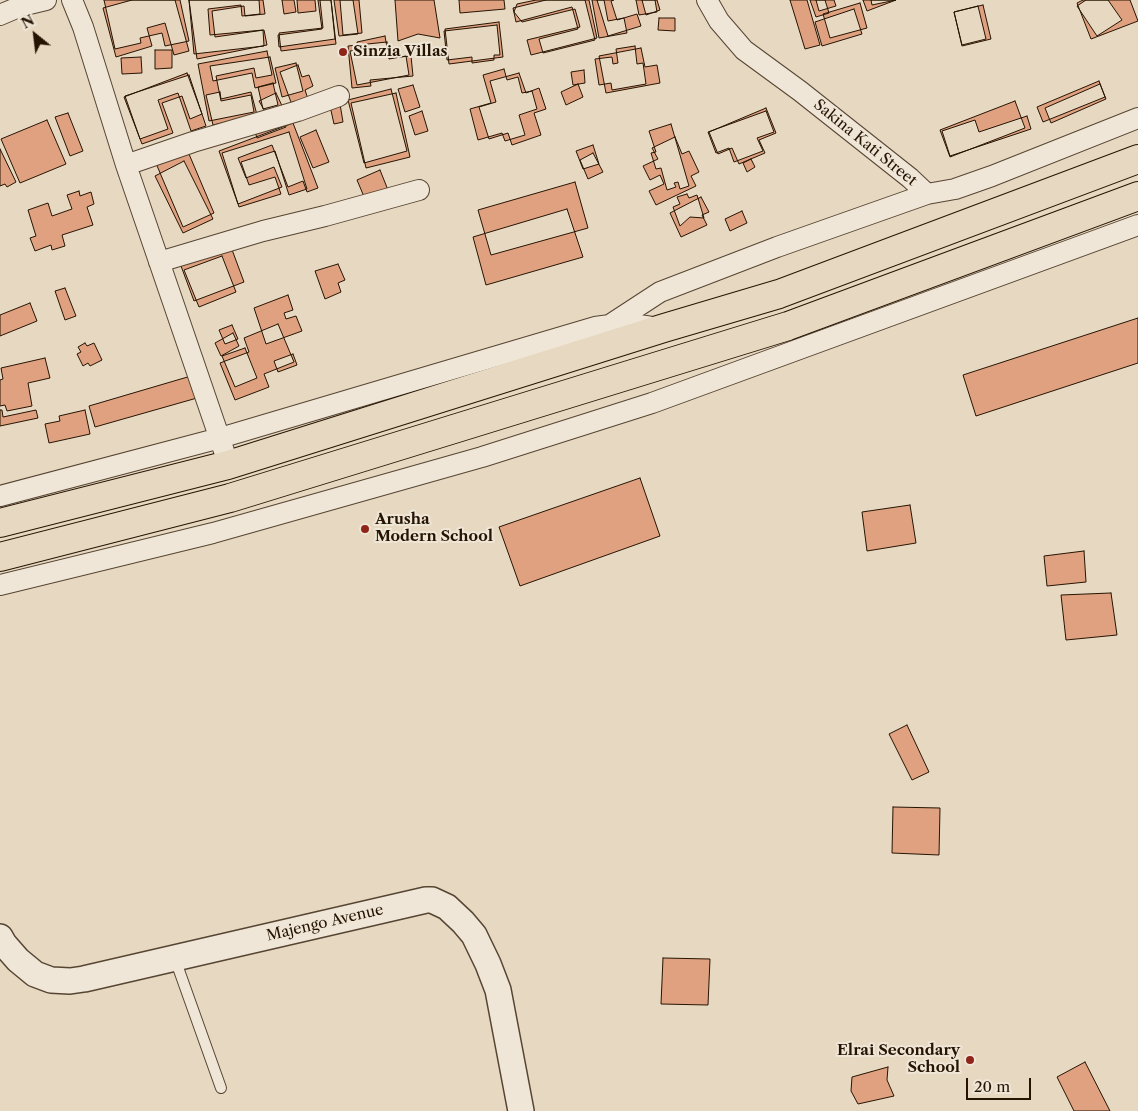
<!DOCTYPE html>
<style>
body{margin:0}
#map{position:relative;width:1138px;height:1111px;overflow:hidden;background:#e7d8c1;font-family:"Libre Caslon Text",serif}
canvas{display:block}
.north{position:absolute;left:10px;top:10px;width:50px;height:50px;-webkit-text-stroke:4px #efe6d7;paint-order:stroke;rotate:331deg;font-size:14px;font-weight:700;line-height:20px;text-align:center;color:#261403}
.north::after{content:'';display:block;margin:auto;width:18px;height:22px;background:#261403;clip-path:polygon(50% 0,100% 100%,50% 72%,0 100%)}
.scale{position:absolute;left:966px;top:1078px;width:65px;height:22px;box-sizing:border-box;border:2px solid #261403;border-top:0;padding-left:6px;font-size:15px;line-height:18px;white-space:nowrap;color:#261403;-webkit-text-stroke:4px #efe6d7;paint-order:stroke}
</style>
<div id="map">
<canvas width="1138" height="1111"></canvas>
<div class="north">N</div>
<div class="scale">20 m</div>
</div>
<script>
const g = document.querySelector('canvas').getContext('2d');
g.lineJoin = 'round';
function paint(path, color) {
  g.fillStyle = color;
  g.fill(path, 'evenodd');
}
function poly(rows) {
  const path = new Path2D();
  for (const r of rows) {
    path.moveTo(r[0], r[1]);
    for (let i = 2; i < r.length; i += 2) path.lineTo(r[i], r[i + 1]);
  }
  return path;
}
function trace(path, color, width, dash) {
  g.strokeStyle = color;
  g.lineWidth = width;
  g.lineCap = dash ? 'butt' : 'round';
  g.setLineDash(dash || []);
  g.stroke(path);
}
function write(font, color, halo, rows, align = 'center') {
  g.font = font + ' "Libre Caslon Text",serif';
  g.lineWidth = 4;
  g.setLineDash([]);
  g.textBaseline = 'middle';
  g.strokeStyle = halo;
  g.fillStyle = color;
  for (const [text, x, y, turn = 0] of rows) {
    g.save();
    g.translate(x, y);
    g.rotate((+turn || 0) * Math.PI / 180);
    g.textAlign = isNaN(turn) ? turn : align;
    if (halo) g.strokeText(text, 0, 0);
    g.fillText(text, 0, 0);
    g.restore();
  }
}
const building = poly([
 [104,0,180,0,189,41,165,46,162,33,140,38,141,43,115,49,104,0],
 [132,0,175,0,189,51,174,55,165,23,147,28,152,46,116,57,103,8,132,0],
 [189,0,263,0,265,14,245,16,244,6,212,11,215,37,264,30,267,45,197,59,189,0],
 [189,0,259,0,260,14,242,16,241,5,208,9,210,35,263,30,264,46,194,54,189,0],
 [282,0,294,0,296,12,284,14,282,0],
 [297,0,315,0,316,11,298,13,297,0],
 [318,0,331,0,335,39,279,47,278,35,322,29,318,0],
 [320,0,331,0,336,44,281,51,279,33,323,28,320,0],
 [334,0,353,0,358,34,339,36,334,0],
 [340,0,359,0,362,33,343,35,340,0],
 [395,0,434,0,440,38,418,34,398,41,395,0],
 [459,0,504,0,505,9,460,13,459,0],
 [536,0,589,0,597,38,531,55,527,40,580,27,575,9,522,22,514,12,517,4,536,0],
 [546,0,585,0,595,40,543,53,539,39,578,29,572,7,516,22,513,8,546,0],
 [592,0,604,0,608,21,624,18,627,33,599,38,592,0],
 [597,0,614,0,611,1,617,20,637,14,641,26,608,36,597,0],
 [636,0,655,0,657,12,639,15,636,0],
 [642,0,657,0,660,10,646,15,642,0],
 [790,0,807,0,820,45,805,49,790,0],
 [810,0,825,0,829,13,816,17,810,0],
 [816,0,834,0,836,6,819,11,816,0],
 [863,0,896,0,867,11,863,0],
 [871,0,896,0,872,5,871,0],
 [1083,0,1130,0,1138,21,1091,39,1077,3,1083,0],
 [1086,0,1108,0,1122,20,1097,36,1077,6,1086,0],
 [860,3,867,28,830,38,823,14,860,3],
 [983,5,991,39,962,46,954,12,983,5],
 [978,6,986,39,962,45,954,12,978,6],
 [854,9,862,34,822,46,815,22,854,9],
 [659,18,675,18,675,31,658,30,659,18],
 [499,22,503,57,449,64,445,29,499,22],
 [497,25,500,55,494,55,494,60,472,63,472,57,447,60,444,31,497,25],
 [385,36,389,59,406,56,409,75,357,85,350,51,358,50,357,42,385,36],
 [387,42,389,58,411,56,413,76,370,80,371,86,352,88,348,46,387,42],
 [635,46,637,64,643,63,646,84,612,90,611,83,599,85,595,59,612,57,613,64,618,63,616,49,635,46],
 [641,48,645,67,657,65,660,83,606,93,599,56,641,48],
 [155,50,172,50,172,68,155,69,155,50],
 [267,51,272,75,256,78,254,68,216,76,221,101,251,95,254,112,209,121,198,64,267,51],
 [141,57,142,73,122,74,121,58,141,57],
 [270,57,276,83,255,88,252,73,213,81,210,66,270,57],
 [296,63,303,91,282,97,275,68,296,63],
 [298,65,302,77,309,75,313,86,305,90,308,99,292,105,280,72,298,65],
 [504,69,507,80,518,77,522,93,532,91,537,109,519,115,525,135,505,141,502,133,478,140,470,109,491,103,483,75,504,69],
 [584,70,585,83,573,85,571,72,584,70],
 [187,73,202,114,190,119,182,96,162,103,173,133,142,144,124,97,187,73],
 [519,73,526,93,539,88,546,109,534,113,541,135,512,145,508,133,489,139,479,107,496,102,490,81,519,73],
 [189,75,206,126,191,131,178,93,158,100,168,129,140,139,125,96,189,75],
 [1099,81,1105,97,1043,122,1037,107,1099,81],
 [273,83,278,105,263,109,258,87,273,83],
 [578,84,583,97,566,105,561,92,578,84],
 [1100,84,1106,99,1051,123,1045,108,1100,84],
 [413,85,420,107,405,112,398,89,413,85],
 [391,89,407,151,364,163,348,100,391,89],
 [220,92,221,99,251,92,257,115,213,125,206,95,220,92],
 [276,93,284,110,267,115,259,101,276,93],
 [396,93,410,157,366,168,351,103,396,93],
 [1015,101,1025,128,950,157,940,130,1015,101],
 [340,104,343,122,334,124,330,106,340,104],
 [766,108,776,133,759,140,765,153,739,164,732,148,718,154,709,132,766,108],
 [422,111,428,131,415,135,409,116,422,111],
 [766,111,774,132,757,138,763,151,734,162,729,148,716,153,708,132,766,111],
 [68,113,83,151,70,156,55,117,68,113],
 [1027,116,1031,129,950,156,942,131,975,120,979,132,1027,116],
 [283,118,286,127,257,138,254,129,283,118],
 [47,120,66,164,20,183,1,139,47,120],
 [293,123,318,188,307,192,303,181,288,187,272,145,238,158,246,178,274,167,282,187,238,204,219,151,293,123],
 [671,124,689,186,680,189,678,182,674,183,676,187,667,190,661,168,656,169,651,153,656,152,649,131,671,124],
 [316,130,329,162,313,168,300,137,316,130],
 [289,132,307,189,289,195,275,151,241,162,249,185,275,177,281,194,239,207,222,153,289,132],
 [675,137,682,154,689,151,699,172,691,176,696,186,656,205,649,191,664,184,660,175,650,180,643,166,658,159,652,148,675,137],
 [593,145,599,164,583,169,576,151,593,145],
 [186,147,214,213,183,227,155,161,186,147],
 [0,149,16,182,7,187,5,184,0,186,0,149],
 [593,153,603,172,588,179,580,160,593,153],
 [751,159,755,167,747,172,743,163,751,159],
 [184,161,213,219,183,233,155,176,184,161],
 [380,170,388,190,365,199,357,180,380,170],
 [575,182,588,228,491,255,478,210,575,182],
 [79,191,80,196,91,192,94,204,87,207,93,225,62,235,65,246,52,250,51,245,35,251,30,238,36,236,28,210,48,203,52,216,72,209,67,195,79,191],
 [687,194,689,198,697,195,704,218,690,217,680,226,673,207,680,204,677,197,687,194],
 [701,197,709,212,702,215,707,225,681,237,670,213,701,197],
 [567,209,583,257,486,285,473,237,567,209],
 [742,211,747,223,730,231,725,219,742,211],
 [231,247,244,282,194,301,181,266,231,247],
 [222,256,236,292,199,307,184,270,222,256],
 [338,264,345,280,338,283,341,292,325,299,315,271,338,264],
 [65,288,76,316,65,320,55,291,65,288],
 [288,295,293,310,284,313,286,319,296,316,302,331,266,344,254,308,288,295],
 [30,303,37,321,0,336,0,315,30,303],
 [1138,318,1138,363,976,416,963,375,1138,318],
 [278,324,294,362,264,374,269,387,235,400,220,363,249,352,244,338,278,324],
 [232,325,238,339,225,344,219,330,232,325],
 [233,333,239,346,221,356,215,343,233,333],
 [85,343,87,346,94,343,102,360,90,366,88,363,83,366,77,354,81,352,78,347,85,343],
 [245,348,257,378,235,387,222,356,245,348],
 [293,354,297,365,278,372,274,361,293,354],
 [45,358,50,378,28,383,32,406,7,411,5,405,0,406,0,380,3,379,1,368,45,358],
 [191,376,197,398,95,427,89,406,191,376],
 [0,410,2,410,3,417,36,410,38,418,0,426,0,410],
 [85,410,90,434,49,443,45,424,60,421,59,416,85,410],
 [640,478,660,536,520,586,499,527,640,478],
 [910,505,916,543,867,551,862,512,910,505],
 [1084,551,1086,582,1047,586,1044,556,1084,551],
 [1111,593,1117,635,1066,640,1061,595,1111,593],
 [907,725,929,772,912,780,889,734,907,725],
 [893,807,940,808,939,855,892,853,893,807],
 [663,958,710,959,708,1005,661,1004,663,958],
 [1085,1062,1110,1111,1074,1111,1057,1077,1085,1062],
 [888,1067,887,1080,894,1096,858,1104,851,1091,852,1077,888,1067]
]);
paint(building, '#dfa17f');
trace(building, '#261403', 1);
const service = poly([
 [175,959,221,1088]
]);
const minor = poly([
 [72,0,83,27,126,165,224,451],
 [707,0,719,21,744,50,800,91,910,178,927,194,955,189,992,176,1138,118],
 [0,15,21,6,46,0],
 [126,165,193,142,298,111,339,96],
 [159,262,263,231,325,216,419,190],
 [611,324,660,292,777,247,927,194],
 [0,496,220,438,595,327,625,323,659,328],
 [0,585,213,533,482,457,652,403,1138,225]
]);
const tertiary = poly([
 [0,937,4,944,18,960,35,974,51,980,70,981,84,979,426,900,432,900,447,907,463,922,474,935,488,964,498,990,521,1111]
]);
const trunk = poly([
 [0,523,228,465,664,328,779,294,1138,159],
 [0,557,230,498,788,326,1138,196]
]);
trace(service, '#564532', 12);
trace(minor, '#564532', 22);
trace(tertiary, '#564532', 28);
trace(trunk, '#261403', 30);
trace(service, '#efe6d7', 10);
trace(minor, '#efe6d7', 20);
trace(tertiary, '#efe6d7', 25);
trace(trunk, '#e7d8c1', 28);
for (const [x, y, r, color] of [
 [343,52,5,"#8f2418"],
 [365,529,5,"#8f2418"],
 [970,1060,5,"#8f2418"]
]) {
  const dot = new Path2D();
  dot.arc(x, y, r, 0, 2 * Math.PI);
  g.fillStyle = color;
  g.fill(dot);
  trace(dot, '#efe6d7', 2);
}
write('bold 15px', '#261403', '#efe6d7', [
 ["Sinzia Villas",353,52],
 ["Arusha",375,520],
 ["Modern School",375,537],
 ["Elrai Secondary",960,1051,"right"],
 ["School",960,1068,"right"]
], 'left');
write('15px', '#261403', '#efe6d7', [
 ["Sakina Kati Street",865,143,39],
 ["Majengo Avenue",325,923,-13]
]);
</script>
